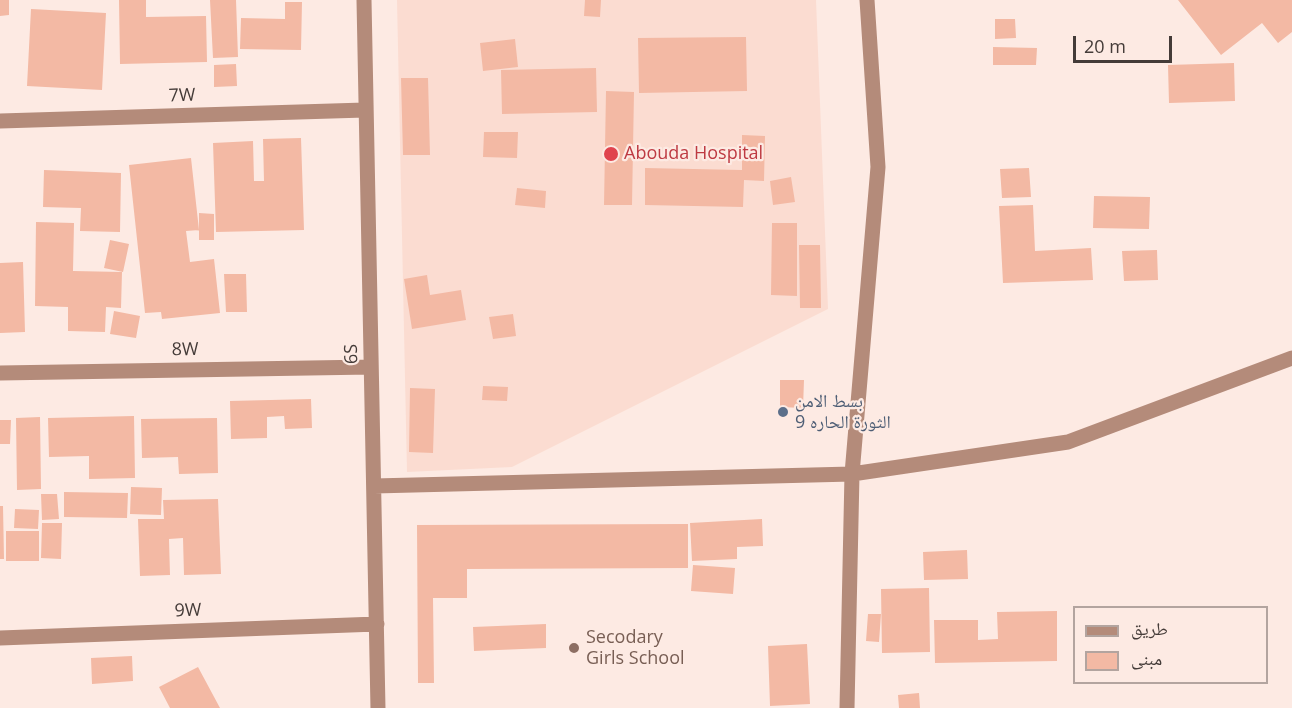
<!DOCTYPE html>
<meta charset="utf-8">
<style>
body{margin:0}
#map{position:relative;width:1292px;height:708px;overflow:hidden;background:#fdeae3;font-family:"Open Sans","Noto Naskh Arabic",sans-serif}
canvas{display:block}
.legend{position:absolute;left:1073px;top:606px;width:195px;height:78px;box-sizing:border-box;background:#fdeae3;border:2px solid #b3a49f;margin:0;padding:8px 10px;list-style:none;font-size:18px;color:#443b38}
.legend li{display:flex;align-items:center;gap:12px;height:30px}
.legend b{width:30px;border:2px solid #b3a49f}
.scale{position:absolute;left:1073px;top:36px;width:99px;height:27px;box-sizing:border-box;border:3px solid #443b38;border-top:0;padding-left:8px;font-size:18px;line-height:21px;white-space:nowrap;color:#443b38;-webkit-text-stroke:4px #fdeae3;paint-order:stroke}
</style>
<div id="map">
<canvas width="1292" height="708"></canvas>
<ul class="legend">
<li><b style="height:8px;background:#b48b7a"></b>طريق</li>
<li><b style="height:16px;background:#f3b9a4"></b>مبنى</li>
</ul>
<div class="scale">20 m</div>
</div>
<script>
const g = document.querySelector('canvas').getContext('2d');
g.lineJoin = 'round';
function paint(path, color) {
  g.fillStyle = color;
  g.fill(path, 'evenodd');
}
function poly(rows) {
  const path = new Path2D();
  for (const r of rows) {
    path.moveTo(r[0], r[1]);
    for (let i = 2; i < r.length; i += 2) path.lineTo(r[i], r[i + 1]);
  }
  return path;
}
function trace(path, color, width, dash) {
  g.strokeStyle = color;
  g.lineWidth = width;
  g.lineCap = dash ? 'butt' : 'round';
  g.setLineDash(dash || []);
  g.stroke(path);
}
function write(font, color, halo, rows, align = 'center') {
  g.font = font + ' "Open Sans","Noto Naskh Arabic",sans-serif';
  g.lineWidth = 4.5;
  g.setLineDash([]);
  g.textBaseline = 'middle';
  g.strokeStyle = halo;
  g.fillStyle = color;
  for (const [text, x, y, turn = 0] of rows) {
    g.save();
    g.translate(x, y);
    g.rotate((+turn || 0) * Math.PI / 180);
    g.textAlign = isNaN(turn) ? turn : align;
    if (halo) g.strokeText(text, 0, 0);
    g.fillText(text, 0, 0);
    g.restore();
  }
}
paint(poly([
 [397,0,816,0,828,309,512,467,407,472]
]), '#fbdcd1');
paint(poly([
 [0,0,9,0,9,15,0,16],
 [119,0,146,0,146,17,206,16,207,62,120,64],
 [210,0,236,0,238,57,213,58],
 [585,0,601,0,600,17,584,16],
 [1178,0,1292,0,1292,32,1278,43,1262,23,1221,55],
 [285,2,302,2,301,50,240,49,241,18,285,19],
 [31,9,106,13,102,90,27,86],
 [995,19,1015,19,1016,38,995,39],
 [746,37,747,91,639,93,638,38],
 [515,39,518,67,483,71,480,43],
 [993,47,1037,48,1036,65,993,65],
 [1234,63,1235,101,1169,103,1168,65],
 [236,64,237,86,214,87,214,65],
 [596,68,597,112,502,114,501,70],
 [401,78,428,78,430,155,403,155],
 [606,91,634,92,632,205,604,205],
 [484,132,518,132,517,158,483,157],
 [742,135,765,136,764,181,744,180,743,207,645,205,645,168,742,170],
 [301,138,304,230,216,232,213,143,253,141,254,181,264,181,263,139],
 [191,158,199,230,186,231,190,262,214,259,220,313,162,319,161,312,145,313,129,165],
 [1029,168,1031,197,1002,198,1000,169],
 [44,170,121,173,120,232,80,231,81,208,43,207],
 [791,177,795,202,773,205,770,181],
 [517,188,546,191,545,208,515,205],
 [1094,196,1150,197,1149,229,1093,228],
 [1033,205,1035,251,1091,248,1093,280,1003,283,999,206],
 [199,213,214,214,214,240,199,240],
 [36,222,74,223,73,271,122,272,121,308,106,307,105,332,68,331,68,307,35,306],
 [772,223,797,223,797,296,771,295],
 [110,240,129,244,123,272,104,268],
 [799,245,820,245,821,308,800,308],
 [1157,250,1158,280,1124,281,1122,251],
 [23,262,25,332,0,333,0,263],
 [224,274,246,274,247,312,226,312],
 [427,275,430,295,461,290,466,320,412,329,404,279],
 [114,311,140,316,136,338,110,334],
 [513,314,516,336,493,339,489,317],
 [780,380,804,380,803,408,780,407],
 [483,386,508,387,507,401,482,400],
 [410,388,435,389,433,453,409,452],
 [311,399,312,428,285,429,284,416,267,417,267,438,231,439,230,401],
 [134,416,135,478,89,479,89,456,49,457,48,418],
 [40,417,41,489,17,490,16,418],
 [217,418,218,473,179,474,178,457,142,458,141,419],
 [0,420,11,420,10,444,0,444],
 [131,487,162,488,161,515,130,514],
 [64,492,128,493,127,518,64,517],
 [41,494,57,494,59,519,42,520],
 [218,499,221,574,184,575,183,538,169,539,170,575,140,576,138,519,164,519,163,500],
 [0,506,3,506,4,559,0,559],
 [15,509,39,510,38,529,14,528],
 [762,519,763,546,737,547,737,559,692,561,690,523],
 [42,523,62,523,61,559,41,558],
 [688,524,688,568,467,569,467,598,433,598,434,683,418,683,417,525],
 [6,531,39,531,39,561,6,561],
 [967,550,968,579,924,580,923,552],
 [693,565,735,568,733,594,691,591],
 [929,588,930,652,882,653,881,589],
 [1057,611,1057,661,935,663,934,620,978,620,978,640,998,639,997,612],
 [868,614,881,614,879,642,866,641],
 [546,624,546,648,474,651,473,627],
 [807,644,810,704,770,706,768,646],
 [132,656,133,681,92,684,91,658],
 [198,667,220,708,170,708,159,687],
 [919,693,920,708,899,708,898,695]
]), '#f3b9a4');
trace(poly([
 [364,0,378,708],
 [0,121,365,110],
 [0,373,371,367],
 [374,486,852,474,1068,442,1292,358],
 [0,638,377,624],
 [847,708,852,474,878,167,867,0]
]), '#b48b7a', 15);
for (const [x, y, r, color] of [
 [611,154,8,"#e0444e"],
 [783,412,6,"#5c6f8a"],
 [574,648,6,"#8d6e63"]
]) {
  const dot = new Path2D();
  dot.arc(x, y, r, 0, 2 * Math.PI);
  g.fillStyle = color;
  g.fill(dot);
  trace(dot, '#fdeae3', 2);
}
write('18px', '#443b38', '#fdeae3', [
 ["7W",182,96,-2],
 ["8W",185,350,-1],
 ["6S",352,354,-91],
 ["9W",188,611,-2]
]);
write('18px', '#be3a42', '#fdeae3', [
 ["Abouda Hospital",624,154]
], 'left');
write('18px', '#4e5e75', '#fdeae3', [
 ["بسط الامن",795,402],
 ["الثورة الحاره 9",795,423]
], 'left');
write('18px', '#785e54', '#fdeae3', [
 ["Secodary",586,638],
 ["Girls School",586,659]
], 'left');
</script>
